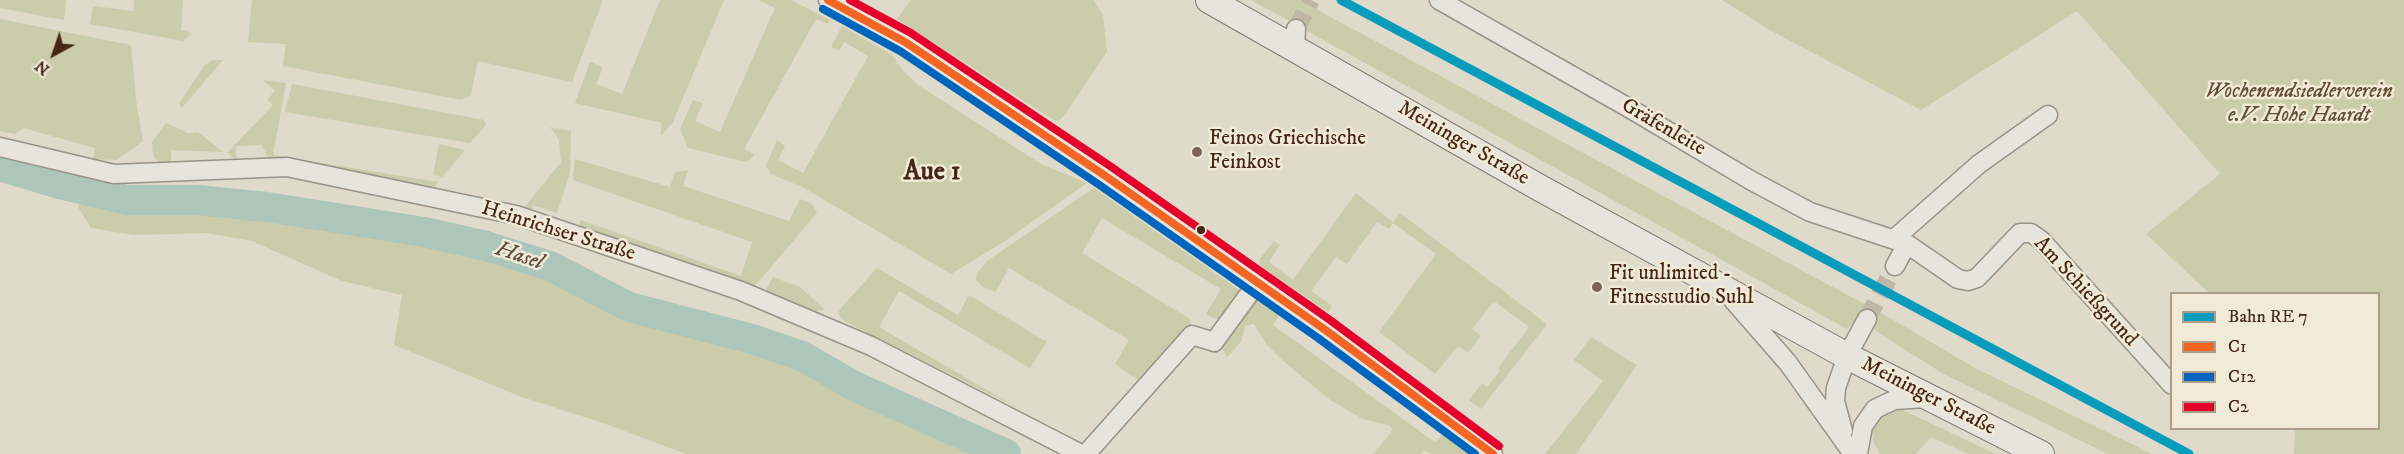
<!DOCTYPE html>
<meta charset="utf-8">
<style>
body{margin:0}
#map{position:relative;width:2404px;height:454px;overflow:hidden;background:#dfdaca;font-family:"IM FELL DW Pica",serif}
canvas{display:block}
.legend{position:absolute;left:2170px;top:292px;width:210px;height:138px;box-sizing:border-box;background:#f0ead7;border:2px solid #ac9c8a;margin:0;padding:8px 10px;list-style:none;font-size:18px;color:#462617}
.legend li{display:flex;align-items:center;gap:12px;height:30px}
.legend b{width:30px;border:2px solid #ac9c8a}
.north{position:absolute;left:24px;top:24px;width:60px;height:60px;-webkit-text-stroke:4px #f0ead7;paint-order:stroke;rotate:220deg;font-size:16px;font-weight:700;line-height:24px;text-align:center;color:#462617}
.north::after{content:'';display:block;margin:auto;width:21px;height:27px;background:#462617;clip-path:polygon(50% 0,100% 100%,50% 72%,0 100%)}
</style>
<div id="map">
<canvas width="2404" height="454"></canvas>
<ul class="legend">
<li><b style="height:8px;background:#079cbc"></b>Bahn RE 7</li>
<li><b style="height:8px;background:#f26522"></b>C1</li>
<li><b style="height:8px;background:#0065bd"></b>C12</li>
<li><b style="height:8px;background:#e4002b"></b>C2</li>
</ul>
<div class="north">N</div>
</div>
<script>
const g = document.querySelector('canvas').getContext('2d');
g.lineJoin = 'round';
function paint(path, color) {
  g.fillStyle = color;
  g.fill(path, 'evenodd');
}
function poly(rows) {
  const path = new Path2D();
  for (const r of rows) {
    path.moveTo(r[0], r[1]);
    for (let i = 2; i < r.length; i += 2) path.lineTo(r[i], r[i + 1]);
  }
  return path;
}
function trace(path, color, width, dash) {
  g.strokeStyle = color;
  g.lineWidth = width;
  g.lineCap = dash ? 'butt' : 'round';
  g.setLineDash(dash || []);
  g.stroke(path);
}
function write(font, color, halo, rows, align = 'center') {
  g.font = font + ' "IM FELL DW Pica",serif';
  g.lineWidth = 5;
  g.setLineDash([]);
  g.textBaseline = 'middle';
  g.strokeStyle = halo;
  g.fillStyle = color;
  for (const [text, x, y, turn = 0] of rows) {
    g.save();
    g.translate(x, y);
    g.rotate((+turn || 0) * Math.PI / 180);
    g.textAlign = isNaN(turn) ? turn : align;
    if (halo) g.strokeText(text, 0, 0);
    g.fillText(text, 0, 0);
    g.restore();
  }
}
paint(poly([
 [0,0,66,0,64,20,0,8],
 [134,0,183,0,181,30,192,33,183,41,90,24,93,6,133,11],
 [252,0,603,0,572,82,478,61,471,95,462,100,283,66,286,44,248,42],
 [660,0,724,0,673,122,662,135,660,135,662,123,575,103,590,62,603,67,596,84,622,94],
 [758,0,791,0,830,20,828,24,816,19,744,149,755,155,747,162,688,148,680,129,693,100,703,103,695,121,720,132,775,8],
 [911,0,1093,0,1103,15,1107,51,1065,115,1058,121,1054,120,897,19],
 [1251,0,1299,0,1883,314,1975,368,2152,454,2108,454,1942,373,1876,331,1861,315,1847,329],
 [1722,0,2404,0,2404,454,2294,454,2295,429,2378,428,2378,294,2209,293,2146,234,2220,174,2077,11,1921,110,1766,28],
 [0,19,131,45,136,100,143,141,117,160,93,159,95,148,23,128,15,134,0,131],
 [842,26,892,55,903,71,918,85,1041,164,1087,183,1005,241,951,274,802,187,771,174,766,166,777,140,785,146,778,160,803,173,868,56,844,42,839,51,831,47],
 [212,60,223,60,181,109,180,102,204,66],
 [263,80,286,83,273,155,438,182,431,193,269,160,262,145,236,146,236,160,227,153,273,105,267,100,275,91],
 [292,84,484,120,486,125,470,143,285,112],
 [166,123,188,133,198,132,223,152,171,150,171,163,159,162,153,156,152,142],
 [550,127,571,131,570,172,557,213,533,205,531,216,520,213,561,162,559,140],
 [439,144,465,150,442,177,433,175],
 [575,159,670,187,675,172,688,170,683,186,789,221,800,199,812,204,817,213,754,287,577,230,581,220,741,276,752,242,573,180],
 [1094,188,1242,292,1219,319,1211,317,1206,314,1221,289,1102,218,1082,253,1190,319,1190,328,1146,380,1138,380,1115,364,1129,340,1009,268,995,292,983,287,976,280,977,273,987,261],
 [81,189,127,200,198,200,267,207,424,232,486,246,550,266,629,307,752,339,802,356,854,386,1006,454,686,454,603,423,522,397,394,345,402,295,342,281,252,241,205,233,133,235,91,228,78,207],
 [1356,193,1393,222,1400,213,1547,324,1481,409,1469,400,1482,383,1487,387,1500,371,1498,368,1529,327,1494,301,1472,329,1481,336,1468,353,1458,346,1435,374,1379,332,1436,254,1393,223,1389,229,1377,222,1347,264,1336,257,1311,291,1332,306,1328,312,1261,266,1259,260,1274,241,1280,245,1269,262,1293,280],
 [877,268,958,315,969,295,1047,342,1030,368,899,291,879,327,1016,407,844,321,838,313,840,309],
 [773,277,800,287,824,309,816,312,808,312,772,299,766,290],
 [1257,297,1281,313,1273,325,1432,440,1436,442,1444,432,1472,454,1431,454,1424,450,1421,454,1373,454,1391,433,1392,428,1388,425,1363,419,1330,400,1282,360,1266,344,1254,324,1245,326,1242,340,1227,358,1222,347,1223,339],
 [1591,337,1637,365,1576,454,1545,454,1603,381,1574,360],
 [1894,406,1996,454,1968,454,1931,437,1916,454,1880,454,1874,444,1872,432,1875,424]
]), '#caccab');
trace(poly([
 [0,166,59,184,127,200,198,200,267,207,424,232,486,246,550,266,629,307,752,339,802,356,854,386,1006,454]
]), '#adc6ba', 30);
trace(poly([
 [1296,29,1311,0],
 [1867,319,1895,266]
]), '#c0b6a6', 18, [18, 9]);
const minor = poly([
 [828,0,905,42,1104,175,1324,329,1493,454],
 [1439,0,1629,108,1752,181,1810,212,1907,244,1895,266],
 [1295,48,1296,29],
 [0,147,114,174,287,167,516,215,741,291,871,346,1081,454],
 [1894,239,1979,164,2048,115],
 [1907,244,1958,279,1968,281,1977,278,2020,233,2031,233,2041,240,2172,385],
 [1733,300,1788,363,1853,454],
 [1843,431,1835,401,1836,388,1847,356,1867,319],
 [1086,454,1192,335,1214,342,1258,282],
 [1858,454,1863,426,1875,409,1894,400,1926,398]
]);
const secondary = poly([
 [1209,0,1540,188,1847,356,2041,454]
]);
trace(minor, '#999287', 21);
trace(secondary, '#837a70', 28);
trace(minor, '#e7e4dc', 18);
trace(secondary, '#e7e4dc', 26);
trace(poly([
 [828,0,905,42,1104,175,1324,329,1493,454]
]), '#f26522', 8);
trace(poly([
 [823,9,900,51,1098,184,1318,338,1475,454]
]), '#0065bd', 8);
trace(poly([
 [850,0,911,33,1110,166,1330,320,1499,446]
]), '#e4002b', 8);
trace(poly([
 [1341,0,2189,454]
]), '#079cbc', 9);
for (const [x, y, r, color] of [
 [1197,152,6,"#7c6556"],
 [1201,230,5,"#462617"],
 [1597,287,6,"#7c6556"]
]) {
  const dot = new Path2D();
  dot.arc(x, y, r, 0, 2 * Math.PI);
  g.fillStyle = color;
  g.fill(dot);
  trace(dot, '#f0ead7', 2);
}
write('italic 21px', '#634d36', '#f0ead7', [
 ["Wochenendsiedlerverein",2299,93],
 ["e.V. Hohe Haardt",2299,117]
]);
write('21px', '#462617', '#f0ead7', [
 ["Gräfenleite",1663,128,30],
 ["Meininger Straße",1463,144,30],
 ["Heinrichser Straße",558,232,17],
 ["Am Schießgrund",2085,292,47],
 ["Meininger Straße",1928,397,27]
]);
write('21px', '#462617', '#f0ead7', [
 ["Feinos Griechische",1209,140],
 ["Feinkost",1209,164],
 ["Fit unlimited -",1609,275],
 ["Fitnesstudio Suhl",1609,299]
], 'left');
write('italic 22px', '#5a4c3e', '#f0ead7', [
 ["Hasel",519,257,18]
]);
write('bold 27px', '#462617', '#f0ead7', [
 ["Aue 1",932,173]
]);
</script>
